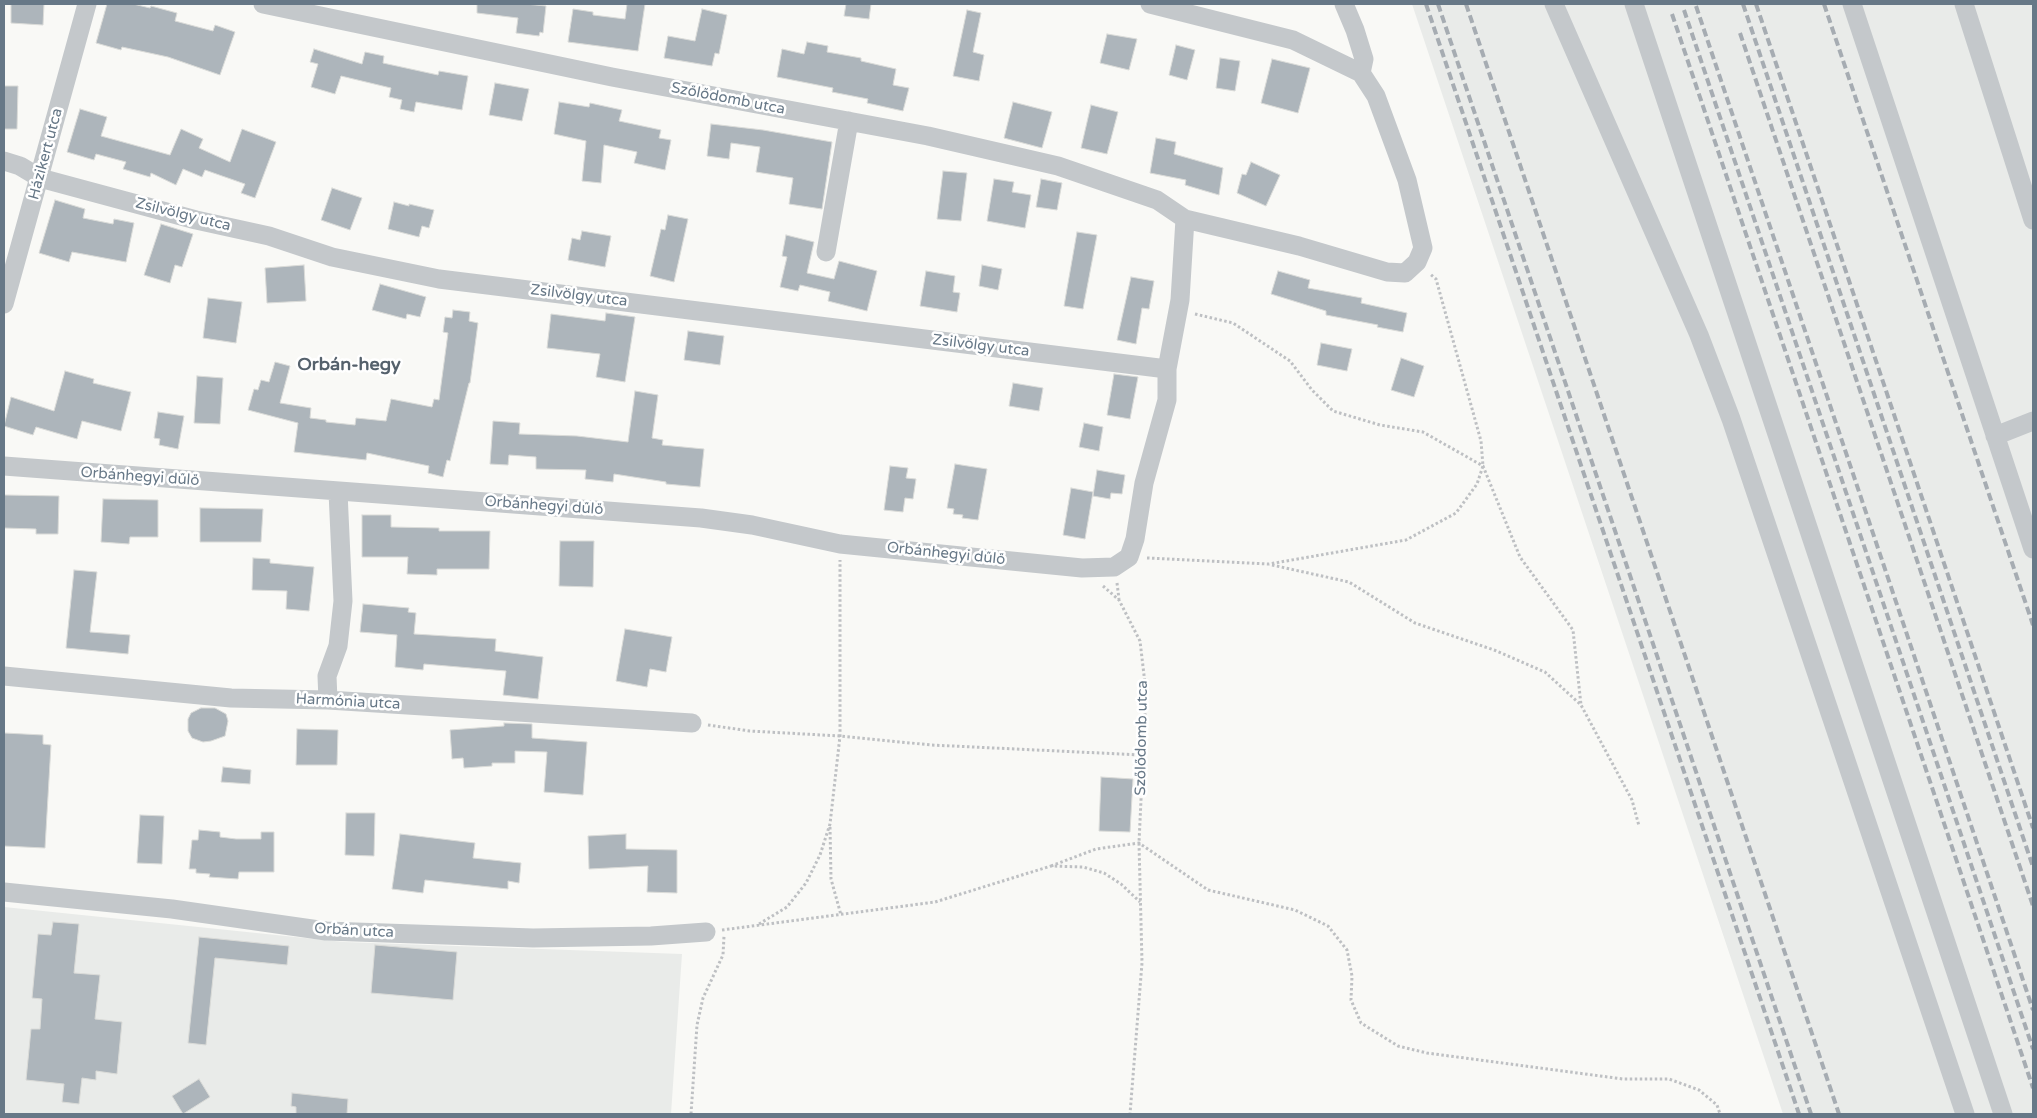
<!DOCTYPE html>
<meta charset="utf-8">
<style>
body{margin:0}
#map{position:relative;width:2037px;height:1118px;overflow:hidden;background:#f9f9f6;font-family:"Varela Round",sans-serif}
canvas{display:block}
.frame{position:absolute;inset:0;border:5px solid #677887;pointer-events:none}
</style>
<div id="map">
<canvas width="2037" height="1118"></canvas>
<div class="frame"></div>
</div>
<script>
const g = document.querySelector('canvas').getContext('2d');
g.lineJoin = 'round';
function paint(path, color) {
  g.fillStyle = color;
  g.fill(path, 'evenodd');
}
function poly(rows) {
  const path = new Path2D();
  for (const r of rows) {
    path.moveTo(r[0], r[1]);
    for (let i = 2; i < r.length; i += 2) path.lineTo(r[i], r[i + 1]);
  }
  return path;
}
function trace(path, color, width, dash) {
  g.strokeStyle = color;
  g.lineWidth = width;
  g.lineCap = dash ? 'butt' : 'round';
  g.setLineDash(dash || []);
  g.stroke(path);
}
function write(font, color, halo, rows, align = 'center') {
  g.font = font + ' "Varela Round",sans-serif';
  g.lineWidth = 5;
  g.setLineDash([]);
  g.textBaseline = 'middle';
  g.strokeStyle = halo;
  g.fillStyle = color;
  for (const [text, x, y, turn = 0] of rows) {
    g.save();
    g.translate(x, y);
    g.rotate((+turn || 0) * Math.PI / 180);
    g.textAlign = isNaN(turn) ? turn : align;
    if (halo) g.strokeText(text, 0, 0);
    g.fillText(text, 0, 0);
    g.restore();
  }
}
paint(poly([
 [1412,4,2033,4,2033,1114,1783,1114],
 [4,907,344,942,682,954,671,1114,4,1114]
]), '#e9ebe9');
const building = poly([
 [11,4,44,4,43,25,11,23,11,4],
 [107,4,133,4,150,8,151,6,177,13,175,21,213,31,215,25,235,32,220,75,168,57,122,47,121,50,96,43,107,4],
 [477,4,525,4,546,6,543,33,540,32,539,36,516,33,518,18,477,13,477,4],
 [627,4,645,4,638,51,568,42,573,9,593,12,593,15,625,19,627,4],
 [846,4,871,4,869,19,844,16,846,4],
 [702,9,727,15,719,54,715,53,712,66,664,58,668,36,695,41,702,9],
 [967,10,981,13,973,52,984,55,979,81,953,76,967,10],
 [1107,34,1137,39,1129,70,1100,63,1107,34],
 [807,42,828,46,827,52,861,58,861,61,896,69,893,85,909,88,903,111,867,103,868,99,832,92,833,88,777,77,782,49,804,54,807,42],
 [1176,45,1195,50,1187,80,1169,75,1176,45],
 [314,49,362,64,365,52,384,56,383,63,438,75,439,71,468,76,462,110,416,102,414,112,400,109,402,100,389,97,391,88,341,76,335,94,311,87,318,64,310,62,314,49],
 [1220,58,1240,61,1235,91,1216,88,1220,58],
 [1272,59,1310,68,1298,113,1261,103,1272,59],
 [495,83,529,89,522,121,489,115,495,83],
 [4,86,18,86,17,129,4,129,4,86],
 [559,102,589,107,590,103,622,110,619,121,661,130,659,138,671,140,665,170,634,163,637,152,604,145,601,183,582,181,586,141,554,134,559,102],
 [1013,102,1052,112,1042,148,1004,138,1013,102],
 [1091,105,1118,112,1107,154,1081,148,1091,105],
 [80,109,107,117,101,136,170,155,181,129,203,139,199,148,230,162,242,129,276,142,255,198,241,193,245,184,205,170,202,177,183,169,176,185,151,173,150,177,123,169,126,162,96,154,94,160,67,152,80,109],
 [711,124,763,130,832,142,822,209,789,204,793,178,756,172,760,147,731,143,729,159,707,156,711,124],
 [1156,138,1176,142,1174,154,1223,168,1219,195,1185,185,1186,180,1150,173,1156,138],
 [1251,162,1280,175,1266,206,1237,193,1242,174,1246,175,1251,162],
 [943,171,967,173,961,221,937,219,943,171],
 [994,179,1014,182,1012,192,1031,195,1025,228,987,221,994,179],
 [1041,179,1062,183,1057,210,1036,207,1041,179],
 [332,188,362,198,350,230,321,220,332,188],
 [55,200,85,209,83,218,113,224,114,219,134,223,126,262,72,252,69,262,39,253,55,200],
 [394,202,409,206,409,204,434,210,429,228,422,226,419,237,388,229,394,202],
 [668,215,688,219,674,282,650,276,661,229,665,230,668,215],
 [161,224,193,234,182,267,175,265,170,283,144,275,161,224],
 [582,231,611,236,605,267,568,260,572,238,580,240,582,231],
 [1077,232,1097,235,1083,309,1064,306,1077,232],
 [786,235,814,242,807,273,834,279,839,261,877,271,867,311,828,301,830,292,800,285,798,291,780,287,787,257,782,256,786,235],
 [304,265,306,301,267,303,265,268,304,265],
 [982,265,1002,269,998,290,979,286,982,265],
 [926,271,955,276,953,292,960,293,957,312,920,306,926,271],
 [1278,271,1310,280,1308,288,1362,298,1361,303,1407,313,1403,332,1377,327,1378,325,1326,315,1326,311,1271,294,1278,271],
 [1131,277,1154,281,1149,309,1142,308,1136,344,1117,340,1131,277],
 [380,284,426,297,420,317,407,314,406,319,372,310,380,284],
 [208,298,242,302,236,343,203,338,208,298],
 [453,310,470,312,469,321,478,323,470,383,469,383,450,461,447,460,443,477,428,473,429,466,367,453,366,460,294,452,298,423,248,410,254,389,258,390,261,380,269,382,275,362,290,366,280,403,311,408,310,418,326,420,326,422,355,425,356,418,386,421,391,399,432,407,434,399,439,400,448,333,443,332,445,317,452,318,453,310],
 [606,313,635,317,625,382,596,377,600,354,547,348,551,314,605,321,606,313],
 [688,331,724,336,720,365,684,360,688,331],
 [1321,343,1352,349,1347,371,1317,365,1321,343],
 [1401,358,1424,366,1414,397,1391,390,1401,358],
 [65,371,94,379,93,383,131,392,121,431,82,421,77,439,36,427,33,435,4,426,11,397,54,411,65,371],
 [1114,374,1138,377,1130,419,1107,415,1114,374],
 [197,376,223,378,220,424,194,423,197,376],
 [1013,383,1043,388,1039,411,1009,406,1013,383],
 [635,391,658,395,652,438,663,440,662,445,704,449,700,487,666,484,666,482,614,474,613,482,585,479,586,470,536,469,536,457,509,455,508,465,490,464,493,421,520,423,519,434,577,436,628,442,635,391],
 [158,412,184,416,178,449,159,445,160,439,154,438,158,412],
 [1084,423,1103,427,1099,451,1079,447,1084,423],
 [955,464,987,469,978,520,962,518,963,515,953,514,954,509,947,508,955,464],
 [890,466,908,468,906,478,916,479,913,499,905,498,903,512,884,510,890,466],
 [1097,470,1125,475,1122,494,1111,493,1110,499,1093,496,1097,470],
 [1071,488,1093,492,1085,539,1063,535,1071,488],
 [4,495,59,496,58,534,36,534,36,529,4,528,4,495],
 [103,499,158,500,158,537,130,537,129,544,101,542,103,499],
 [200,508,263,509,261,542,200,542,200,508],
 [362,515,391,515,391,527,439,528,439,531,490,531,489,569,437,569,437,575,407,574,408,557,362,557,362,515],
 [560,541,594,541,593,587,559,586,560,541],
 [253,558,270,559,270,563,314,567,309,611,286,609,287,591,252,590,253,558],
 [74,570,97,572,90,632,130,635,128,654,66,648,74,570],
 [363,604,409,608,408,612,416,613,414,634,496,639,495,651,543,657,538,699,503,695,506,671,424,664,423,670,395,667,397,635,360,632,363,604],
 [625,629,672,637,666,672,650,669,647,687,616,681,625,629],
 [201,708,215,708,226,714,228,721,225,736,211,741,203,742,192,738,188,731,188,719,191,713,201,708],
 [504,723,532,724,532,738,587,742,583,795,544,792,547,752,515,751,515,763,492,763,492,766,464,768,463,758,452,759,450,730,504,726,504,723],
 [297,729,338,730,337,765,296,765,297,729],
 [4,733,43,735,43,744,51,745,45,848,4,846,4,733],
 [223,767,251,770,250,784,221,782,223,767],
 [1101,777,1133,779,1130,832,1099,831,1101,777],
 [346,813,375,813,374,856,345,855,346,813],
 [140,815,164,816,162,864,137,863,140,815],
 [199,830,220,832,220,837,236,839,261,839,261,832,274,832,274,872,239,872,238,879,209,877,210,874,196,873,196,869,189,869,192,840,198,840,199,830],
 [400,834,475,843,473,858,521,863,519,883,508,881,508,889,425,880,423,893,392,889,400,834],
 [626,834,626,849,677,850,677,893,647,892,648,866,589,869,588,836,626,834],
 [53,922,79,924,74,973,100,975,95,1019,122,1022,117,1074,96,1071,96,1080,82,1078,79,1104,62,1102,64,1084,26,1080,31,1029,40,1029,42,999,32,998,38,934,51,935,53,922],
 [199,937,289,946,287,965,215,958,206,1045,188,1043,199,937],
 [375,945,457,952,453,1000,371,993,375,945],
 [199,1079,210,1097,183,1114,172,1096,199,1079],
 [292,1093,348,1099,347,1114,296,1114,296,1107,291,1106,292,1093]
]);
paint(building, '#adb5bb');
trace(building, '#dadbd8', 1);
trace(poly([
 [1195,314,1233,323,1290,361,1312,390,1333,411,1380,425,1423,432,1483,466,1520,557,1573,630,1581,705],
 [1147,558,1269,564,1406,540,1456,513,1477,484,1483,466,1481,441,1436,279,1430,274],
 [1272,565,1349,582,1415,623,1494,650,1545,672,1581,705,1632,800,1639,826],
 [1117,583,1119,599],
 [1103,586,1119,600,1140,641,1146,692,1139,843,1142,963,1130,1114],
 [708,725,750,731,840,736,931,745,1142,755],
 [830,827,831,879,841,915],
 [1051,866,1096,849,1139,843,1208,890,1295,910,1328,926,1347,950,1352,976,1351,1000,1361,1023,1398,1046,1427,1053,1623,1079,1669,1079,1699,1090,1717,1105,1720,1114],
 [759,924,787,907,806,883,820,855,830,824,840,736,840,560],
 [722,930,935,902,1051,866,1083,867,1104,873,1121,884,1140,902],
 [691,1114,697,1025,703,998,723,955,724,936]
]), '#bec0c3', 3, [2.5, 2.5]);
trace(poly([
 [263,4,612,77,928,136,1058,166,1157,200,1185,219,1299,246,1387,272,1405,273,1417,262,1423,248,1407,180,1376,96,1361,73,1293,40,1150,4],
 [1344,4,1355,30,1364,59,1361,73],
 [1554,4,1699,335,1731,419,1965,1114],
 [1634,4,2003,1114],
 [1852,4,2033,549],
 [1964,4,2033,220],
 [4,161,20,166,40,178,196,220,269,236,332,257,439,279,1167,369],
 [826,252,849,121],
 [4,304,87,4],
 [1995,436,2033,421],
 [4,466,701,518,752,525,840,544,1082,568,1114,567,1129,557,1135,539,1144,483,1167,400,1167,369,1180,300,1185,219],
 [4,676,231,698,328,700,692,723],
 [328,700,327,676,338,646,343,601,338,492],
 [4,892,172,909,326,931,533,938,651,936,706,932]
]), '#c4c8cb', 19);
trace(poly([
 [1426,4,1799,1114],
 [1438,4,1811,1114],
 [1466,4,1839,1114],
 [1743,4,2033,867],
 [1756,4,2033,828],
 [1824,4,2033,625],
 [1696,6,2033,1010],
 [1684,10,2033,1049],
 [1672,14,2033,1088],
 [1740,33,2033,906]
]), '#a6acb2', 4, [8, 4]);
write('15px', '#677887', '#fff', [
 ["Szőlődomb utca",728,99,11],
 ["Házikert utca",46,154,-75],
 ["Zsilvölgy utca",183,215,14],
 ["Zsilvölgy utca",579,296,7],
 ["Zsilvölgy utca",981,346,7],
 ["Orbánhegyi dűlő",140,477,4],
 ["Orbánhegyi dűlő",544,506,4],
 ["Orbánhegyi dűlő",946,554,6],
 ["Harmónia utca",348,702,3],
 ["Szőlődomb utca",1142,738,-89],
 ["Orbán utca",354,931,3]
]);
write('bold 18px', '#55616c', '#fff', [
 ["Orbán-hegy",349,365]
]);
</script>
